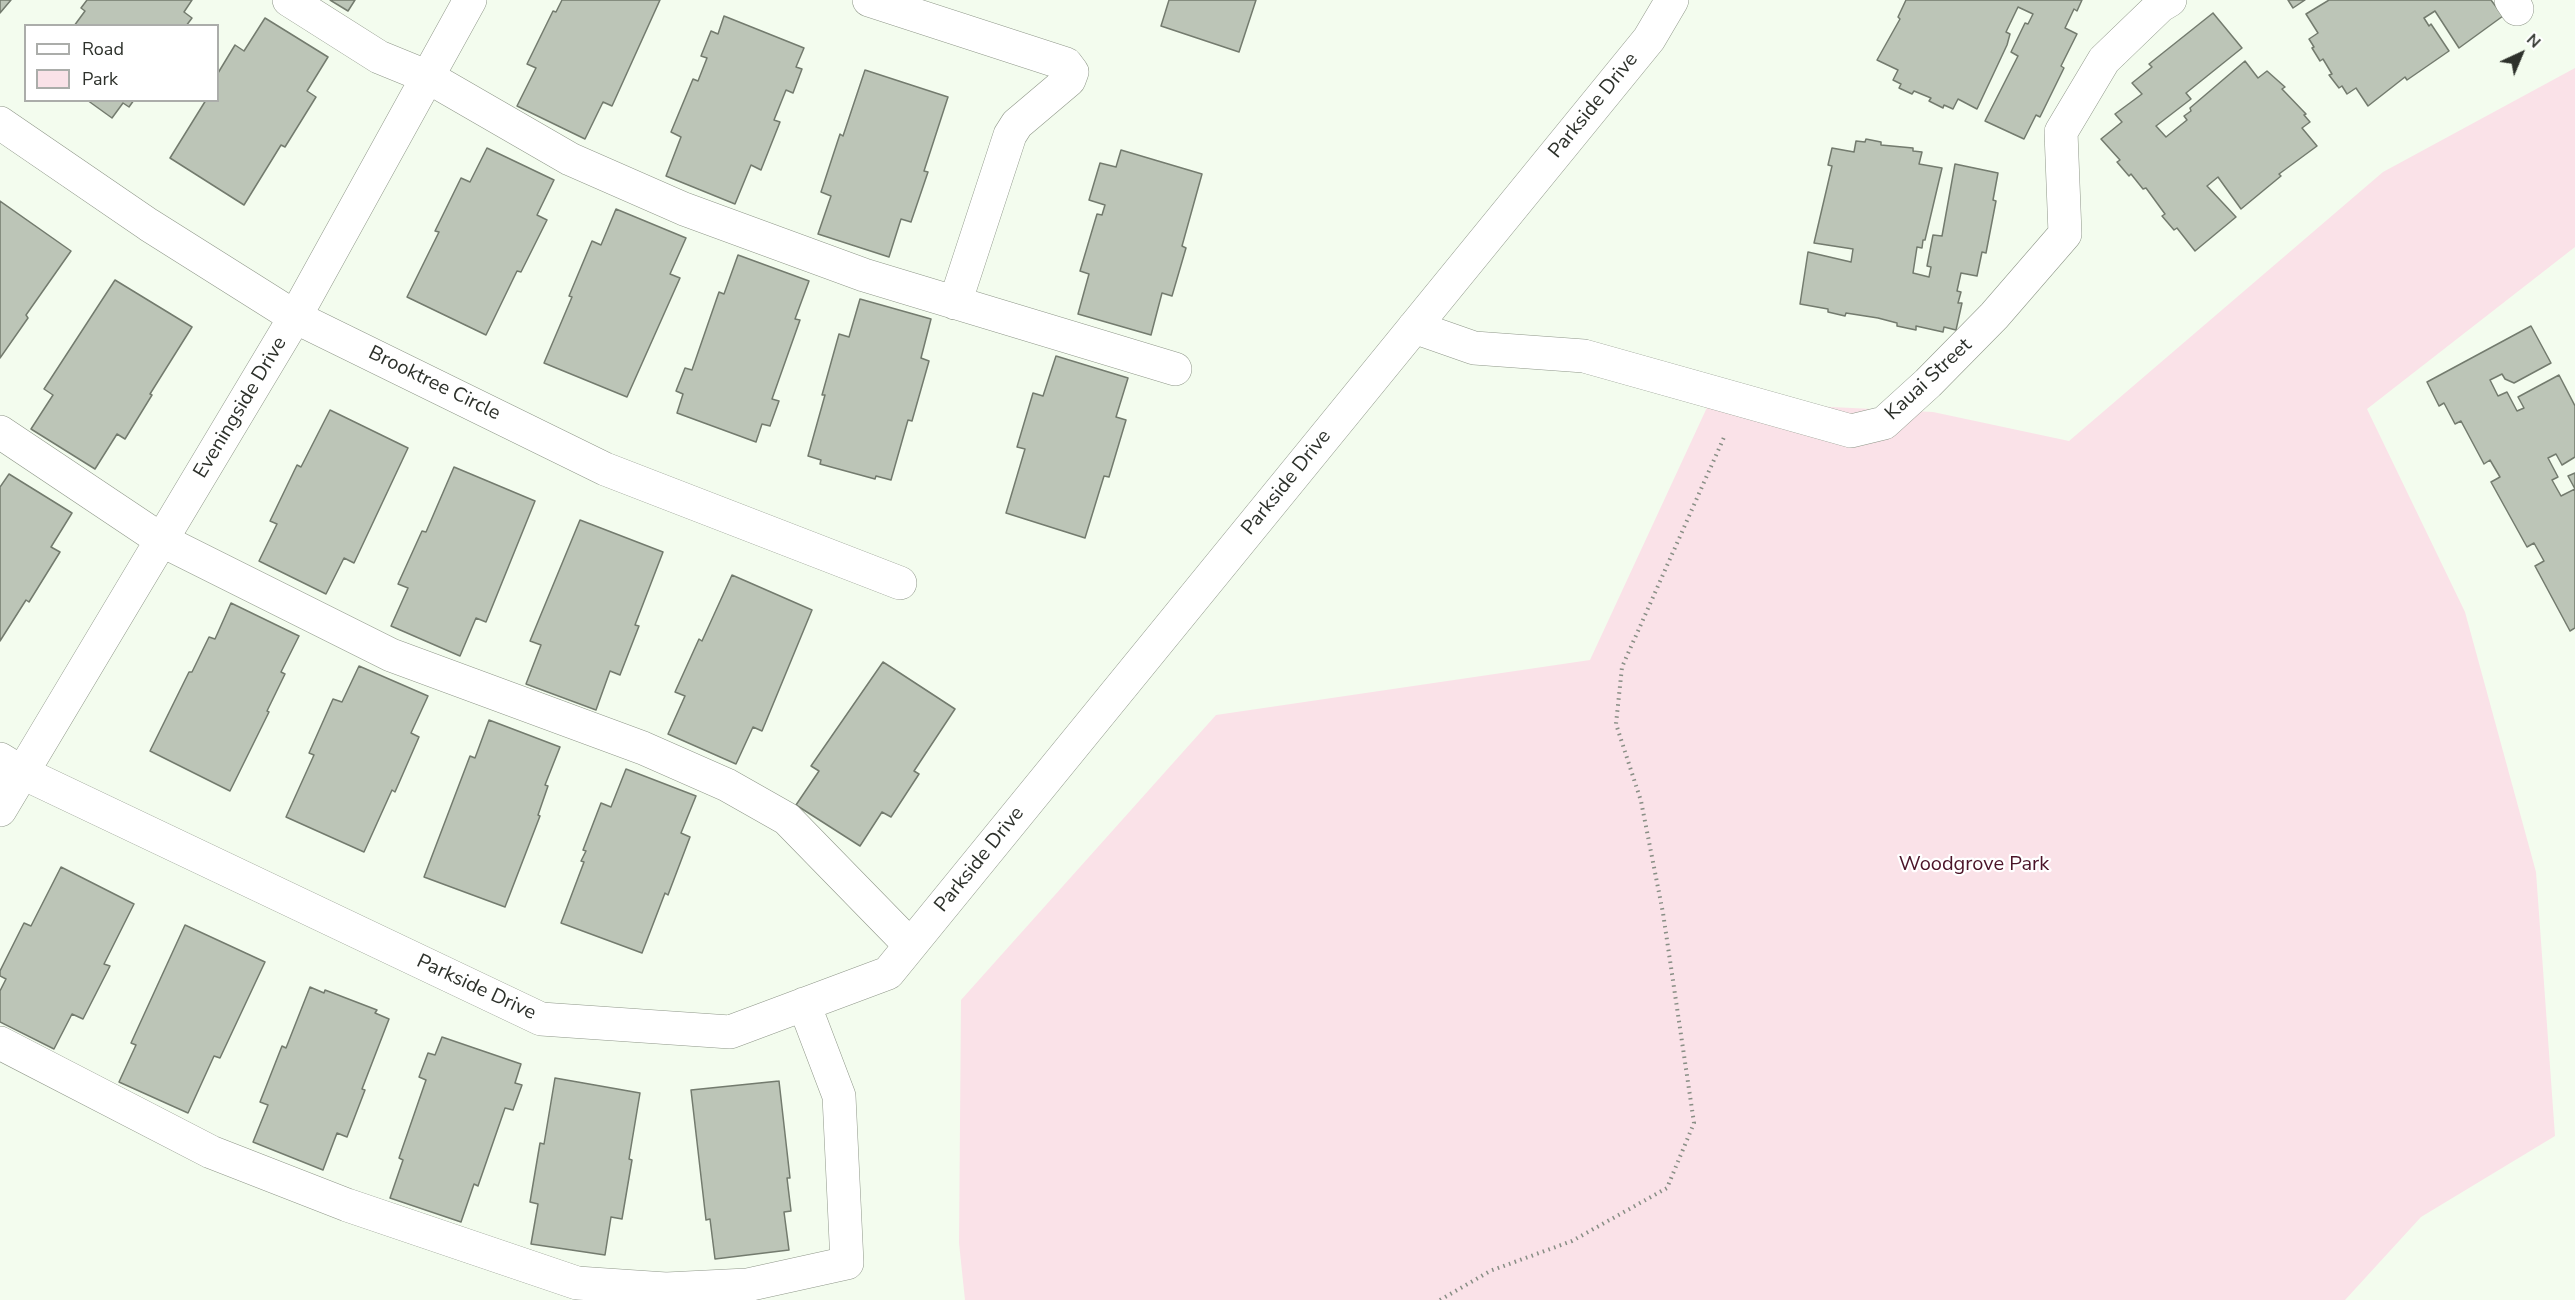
<!DOCTYPE html>
<style>
body{margin:0}
#map{position:relative;width:2575px;height:1300px;overflow:hidden;background:#f3fcee;font-family:"Nunito Sans",sans-serif}
canvas{display:block}
.legend{position:absolute;left:24px;top:24px;width:195px;height:78px;box-sizing:border-box;background:#fff;border:2px solid #abadaa;margin:0;padding:8px 10px;list-style:none;font-size:18px;color:#2d312b}
.legend li{display:flex;align-items:center;gap:12px;height:30px}
.legend b{width:30px;border:2px solid #abadaa}
.north{position:absolute;left:2491px;top:24px;width:60px;height:60px;-webkit-text-stroke:4px #fff;paint-order:stroke;rotate:44deg;font-size:16px;font-weight:700;line-height:24px;text-align:center;color:#2d312b}
.north::after{content:'';display:block;margin:auto;width:21px;height:27px;background:#2d312b;clip-path:polygon(50% 0,100% 100%,50% 72%,0 100%)}
</style>
<div id="map">
<canvas width="2575" height="1300"></canvas>
<ul class="legend">
<li><b style="height:8px;background:#fff"></b>Road</li>
<li><b style="height:16px;background:#fae2e8"></b>Park</li>
</ul>
<div class="north">N</div>
</div>
<script>
const g = document.querySelector('canvas').getContext('2d');
g.lineJoin = 'round';
function paint(path, color) {
  g.fillStyle = color;
  g.fill(path, 'evenodd');
}
function poly(rows) {
  const path = new Path2D();
  for (const r of rows) {
    path.moveTo(r[0], r[1]);
    for (let i = 2; i < r.length; i += 2) path.lineTo(r[i], r[i + 1]);
  }
  return path;
}
function trace(path, color, width, dash) {
  g.strokeStyle = color;
  g.lineWidth = width;
  g.lineCap = dash ? 'butt' : 'round';
  g.setLineDash(dash || []);
  g.stroke(path);
}
function write(font, color, halo, rows, align = 'center') {
  g.font = font + ' "Nunito Sans",sans-serif';
  g.lineWidth = 4.5;
  g.setLineDash([]);
  g.textBaseline = 'middle';
  g.strokeStyle = halo;
  g.fillStyle = color;
  for (const [text, x, y, turn = 0] of rows) {
    g.save();
    g.translate(x, y);
    g.rotate((+turn || 0) * Math.PI / 180);
    g.textAlign = isNaN(turn) ? turn : align;
    if (halo) g.strokeText(text, 0, 0);
    g.fillText(text, 0, 0);
    g.restore();
  }
}
paint(poly([
 [2575,68,2575,247,2367,409,2465,612,2536,872,2555,1136,2421,1217,2345,1300,965,1300,959,1243,961,1000,1216,715,1590,660,1710,401,1933,412,2069,441,2383,172]
]), '#fae2e8');
const building = poly([
 [0,0,11,0,0,13,0,0],
 [87,0,192,0,184,12,192,18,186,26,74,26,85,11,81,8,87,0],
 [330,0,355,0,348,11,330,0],
 [562,0,660,0,612,106,603,102,585,139,517,106,536,68,527,64,553,11,556,12,562,0],
 [1169,0,1256,0,1239,52,1161,26,1169,0],
 [1906,0,2082,0,2077,11,2074,9,2065,28,2077,34,2061,66,2064,68,2040,117,2036,115,2024,139,1985,121,2018,56,2011,52,2025,23,2028,24,2033,14,2018,7,2006,32,2010,34,2007,45,1977,109,1958,99,1953,109,1944,105,1943,108,1929,101,1931,98,1914,91,1912,94,1899,88,1901,84,1893,80,1898,70,1877,60,1900,19,1898,17,1906,0],
 [2288,0,2305,0,2293,8,2288,0],
 [2329,0,2491,0,2503,16,2459,48,2435,11,2424,18,2429,26,2431,24,2449,51,2407,80,2405,77,2368,106,2356,88,2347,94,2342,86,2339,88,2329,75,2332,74,2323,59,2320,61,2312,48,2314,47,2309,39,2318,33,2306,14,2329,0],
 [2213,13,2242,48,2186,93,2191,99,2156,126,2166,137,2187,120,2184,116,2191,111,2190,108,2245,61,2258,78,2267,71,2285,87,2282,89,2306,114,2304,115,2310,122,2302,128,2317,146,2279,174,2281,176,2241,209,2218,177,2207,186,2236,217,2195,251,2177,228,2174,230,2162,216,2165,214,2146,188,2143,189,2131,174,2129,176,2117,162,2120,160,2101,139,2122,122,2115,114,2142,94,2132,83,2152,67,2149,64,2213,13],
 [724,16,804,48,796,67,802,69,793,93,786,90,774,120,780,122,761,170,751,165,735,204,666,176,681,137,671,132,693,79,698,81,707,58,701,56,711,31,718,34,724,16],
 [265,18,328,57,307,91,316,97,285,147,281,145,244,205,170,158,206,100,218,100,218,73,235,45,244,51,265,18],
 [865,70,948,97,924,171,928,172,911,222,901,219,889,257,818,234,831,196,821,192,840,134,843,136,865,70],
 [87,100,134,100,129,107,123,103,112,118,87,100],
 [1866,139,1881,142,1881,145,1913,148,1913,151,1922,152,1919,164,1942,168,1925,240,1923,240,1922,248,1917,247,1913,273,1929,277,1931,267,1927,266,1933,235,1942,236,1955,164,1998,173,1993,200,1996,201,1986,253,1982,252,1977,276,1961,273,1957,291,1961,292,1958,303,1962,303,1956,330,1944,327,1943,332,1916,326,1916,330,1897,326,1897,323,1878,318,1846,313,1845,316,1828,312,1828,309,1800,304,1808,252,1851,262,1853,249,1814,243,1832,166,1828,165,1832,148,1854,152,1856,141,1865,142,1866,139],
 [487,148,554,180,537,215,547,220,521,272,517,271,486,335,407,297,439,232,435,231,461,178,470,182,487,148],
 [1121,150,1202,174,1182,246,1186,248,1172,296,1162,293,1151,335,1078,314,1089,274,1080,271,1097,214,1102,215,1105,205,1089,200,1100,163,1116,167,1121,150],
 [0,201,71,251,26,315,28,318,0,358,0,201],
 [616,209,686,238,670,274,680,278,627,397,544,363,572,297,569,296,592,241,601,245,616,209],
 [738,255,809,281,795,319,800,320,772,399,779,401,770,426,762,424,756,442,677,413,683,394,676,391,685,368,692,370,719,292,724,294,738,255],
 [115,280,192,327,150,394,152,395,125,439,117,434,95,469,31,429,53,395,44,389,115,280],
 [860,299,931,319,921,358,929,361,912,421,908,420,891,480,876,476,875,479,820,464,821,460,808,456,825,395,822,395,839,334,849,337,860,299],
 [2531,326,2551,363,2514,383,2505,379,2502,374,2490,380,2498,396,2507,392,2517,411,2524,408,2518,397,2559,375,2575,406,2575,457,2562,465,2556,454,2548,458,2558,477,2552,480,2561,496,2575,489,2568,476,2575,473,2575,628,2570,631,2535,566,2544,561,2534,543,2527,547,2491,482,2500,477,2490,460,2484,464,2461,421,2455,424,2444,403,2439,406,2427,382,2531,326],
 [1056,356,1128,378,1116,417,1126,420,1109,477,1104,476,1085,538,1006,513,1025,449,1017,447,1033,393,1043,396,1056,356],
 [330,410,408,448,354,563,344,558,326,594,259,561,277,524,270,521,297,465,301,467,330,410],
 [454,467,535,501,486,622,476,618,460,656,391,626,408,588,398,584,422,531,426,532,454,467],
 [9,474,72,513,51,547,60,552,29,602,26,600,0,641,0,487,9,474],
 [580,520,663,552,635,625,639,626,620,675,610,671,596,710,526,684,541,645,530,641,580,520],
 [732,575,812,610,762,731,753,727,736,764,668,734,685,696,675,692,699,639,702,641,732,575],
 [231,603,299,636,281,672,285,674,267,711,269,712,230,791,150,751,189,672,192,672,209,637,215,639,231,603],
 [883,662,955,709,914,771,919,774,891,817,882,812,860,846,796,805,819,771,811,766,883,662],
 [359,666,428,696,411,733,419,737,395,792,392,790,364,852,286,817,314,755,309,753,333,699,342,702,359,666],
 [489,720,560,747,545,785,548,786,538,815,540,816,505,907,424,877,470,756,475,758,489,720],
 [626,769,696,796,681,833,690,837,668,895,665,893,642,953,561,923,584,862,581,861,586,851,583,850,601,803,611,807,626,769],
 [61,867,134,904,104,964,110,966,83,1019,72,1014,54,1049,0,1022,0,991,6,979,0,976,0,971,24,923,31,926,61,867],
 [185,925,265,962,220,1058,214,1056,188,1113,119,1082,136,1045,131,1043,185,925],
 [310,987,324,993,325,990,377,1010,375,1013,389,1019,362,1089,365,1090,347,1137,337,1133,323,1170,253,1142,268,1105,260,1102,282,1046,286,1048,310,987],
 [442,1037,521,1064,515,1083,522,1085,513,1110,505,1108,478,1186,474,1184,461,1222,390,1198,403,1160,399,1158,426,1080,419,1077,428,1053,435,1055,442,1037],
 [555,1078,640,1093,629,1159,632,1160,622,1219,611,1217,605,1255,531,1244,538,1204,530,1202,540,1143,544,1144,555,1078],
 [779,1081,790,1178,787,1178,791,1211,784,1212,789,1250,715,1259,710,1219,706,1220,691,1090,779,1081]
]);
paint(building, '#bcc5b7');
trace(building, '#737b6e', 1.5);
const minor = poly([
 [289,0,379,57,428,77,570,159,684,209,864,275,1175,369],
 [869,0,1066,64,1072,72,1069,80,1017,124,1010,135,955,303],
 [2511,0,2517,9],
 [0,123,149,225,295,317,605,469,900,583],
 [1414,327,1474,348,1584,356,1851,431,1884,423,1928,383,1994,316,2065,234,2061,132,2104,60,2160,6,2170,0],
 [0,432,163,541,391,655,643,748,727,785,787,819,910,945],
 [0,759,23,773,541,1019,730,1032,888,973,1649,39,1672,0],
 [0,810,295,317,470,0],
 [0,1043,211,1152,347,1205,577,1283,666,1289,747,1285,847,1263,839,1096,804,1004]
]);
trace(minor, '#8f9789', 34);
trace(poly([
 [1440,1300,1490,1271,1572,1241,1667,1188,1694,1123,1663,913,1641,801,1616,724,1622,667,1725,435]
]), '#888e85', 4, [1.5, 4.5]);
trace(minor, '#fff', 33);
write('20px', '#2d312b', '#fff', [
 ["Parkside Drive",1594,106,-51],
 ["Kauai Street",1929,380,-43],
 ["Brooktree Circle",434,384,26],
 ["Eveningside Drive",241,408,-59],
 ["Parkside Drive",1287,483,-51],
 ["Parkside Drive",980,860,-51],
 ["Parkside Drive",476,988,25]
]);
write('20px', '#4b1428', '#fff', [
 ["Woodgrove Park",1974,865]
]);
</script>
